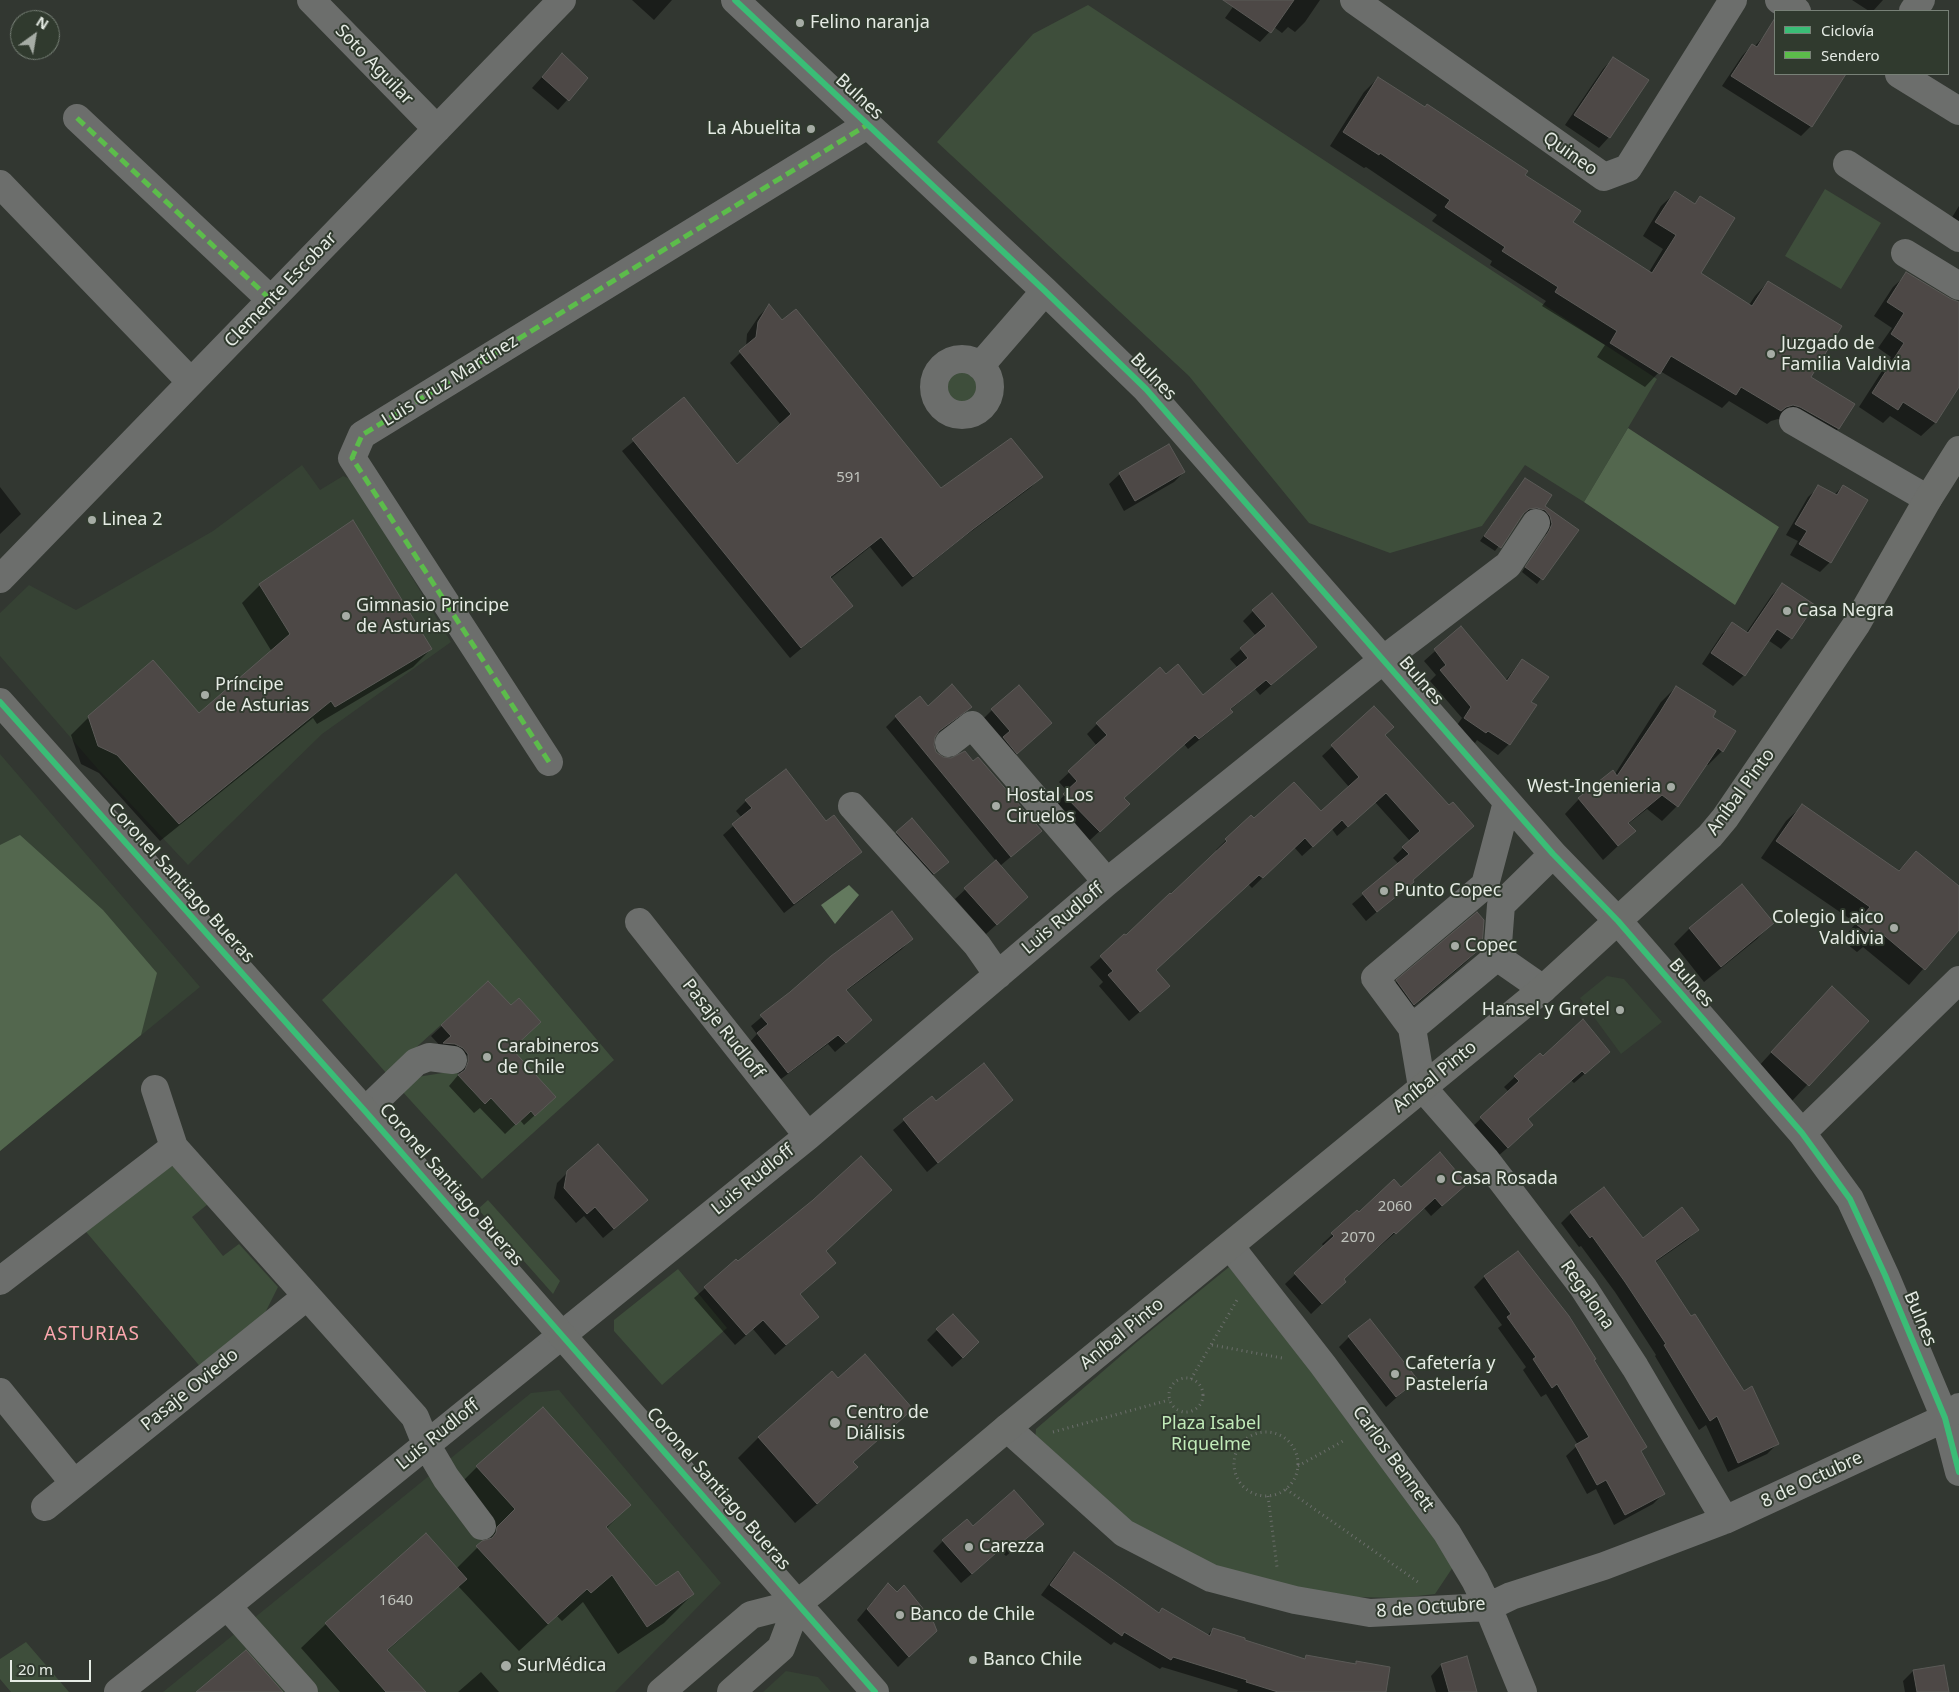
<!DOCTYPE html>
<meta charset="utf-8">
<style>
body{margin:0}
#map{position:relative;width:1959px;height:1692px;overflow:hidden;background:#323731;font-family:"Noto Sans",sans-serif}
canvas{display:block}
.legend{position:absolute;left:1774px;top:10px;width:175px;height:65px;box-sizing:border-box;background:#303a2e;border:1px solid #788177;margin:0;padding:6px 9px;list-style:none;font-size:15px;color:#e5ebe4}
.legend li{display:flex;align-items:center;gap:10px;height:25px}
.legend b{width:25px;border:1px solid #788177}
.north{position:absolute;left:10px;top:10px;width:50px;height:50px;box-sizing:border-box;background:#303a2e;border:1px solid #788177;border-radius:50%;rotate:32deg;font-size:14px;font-weight:700;line-height:20px;text-align:center;color:#e5ebe4}
.north::after{content:'';display:block;margin:auto;width:18px;height:22px;background:#a6aca5;clip-path:polygon(50% 0,100% 100%,50% 72%,0 100%)}
.scale{position:absolute;left:10px;top:1660px;width:81px;height:22px;box-sizing:border-box;border:2px solid #e5ebe4;border-top:0;padding-left:6px;font-size:15px;line-height:18px;white-space:nowrap;color:#e5ebe4;-webkit-text-stroke:4px #303a2e;paint-order:stroke}
</style>
<div id="map">
<canvas width="1959" height="1692"></canvas>
<ul class="legend">
<li><b style="height:6px;background:#3abd76"></b>Ciclovía</li>
<li><b style="height:6px;background:#5cbc4b"></b>Sendero</li>
</ul>
<div class="north">N</div>
<div class="scale">20 m</div>
</div>
<script>
const g = document.querySelector('canvas').getContext('2d');
g.lineJoin = 'round';
function paint(path, color) {
  g.fillStyle = color;
  g.fill(path, 'evenodd');
}
function poly(rows) {
  const path = new Path2D();
  for (const r of rows) {
    if (r.length === 3) {
      path.moveTo(r[0] + r[2], r[1]);
      path.arc(r[0], r[1], r[2], 0, 2 * Math.PI);
      continue;
    }
    path.moveTo(r[0], r[1]);
    for (let i = 2; i < r.length; i += 2) path.lineTo(r[i], r[i + 1]);
  }
  return path;
}
function trace(path, color, width, dash) {
  g.strokeStyle = color;
  g.lineWidth = width;
  g.lineCap = dash ? 'butt' : 'round';
  g.setLineDash(dash || []);
  g.stroke(path);
}
function write(font, color, halo, rows, align = 'center') {
  g.font = font + ' "Noto Sans",sans-serif';
  g.lineWidth = 4;
  g.setLineDash([]);
  g.textBaseline = 'middle';
  g.strokeStyle = halo;
  g.fillStyle = color;
  for (const [text, x, y, turn = 0] of rows) {
    g.save();
    g.translate(x, y);
    g.rotate((+turn || 0) * Math.PI / 180);
    g.textAlign = isNaN(turn) ? turn : align;
    if (halo) g.strokeText(text, 0, 0);
    g.fillText(text, 0, 0);
    g.restore();
  }
}
paint(poly([
 [302,465,320,490,343,476,353,480,451,642,322,734,188,865,96,767,0,656,0,613,29,585,76,610,213,531],
 [0,754,200,987,0,1151],
 [1607,976,1624,979,1662,1022,1621,1054,1580,998],
 [559,1390,721,1583,615,1692,163,1692,531,1393],
 [786,1671,818,1677,831,1692,763,1692]
]), '#364234');
paint(poly([
 [1088,5,1657,379,1584,502,1525,465,1482,526,1390,553,1309,523,1189,376,937,142,1033,34],
 [1825,189,1881,223,1841,289,1785,256],
 [961,389,17],
 [456,873,614,1060,482,1179,401,1090,411,1078,455,1071,485,1104,491,1098,516,1125,531,1111,512,1049,541,1022,519,998,506,1009,488,982,387,1074,322,1000],
 [154,1163,177,1167,208,1204,192,1217,223,1256,239,1244,278,1287,262,1319,203,1370,82,1227],
 [488,1200,560,1281,553,1294,478,1209],
 [1229,1267,1332,1397,1455,1564,1435,1594,1400,1598,1350,1597,1286,1587,1215,1567,1139,1531,1035,1441,1036,1429,1138,1341],
 [678,1269,727,1328,662,1385,614,1331,614,1320],
 [26,1642,69,1692,11,1692,0,1679,0,1659]
]), '#3e4e3b');
paint(poly([
 [1628,428,1779,527,1735,605,1584,502],
 [20,835,103,910,157,973,141,1035,0,1151,0,845]
]), '#53674e');
paint(poly([
 [849,885,859,895,835,924,821,905]
]), '#63795e');
paint(poly([
 [632,0,672,0,654,20],
 [1238,0,1320,0,1305,22,1295,32,1288,27,1282,33,1274,27,1260,42,1225,18],
 [1852,0,1883,0,1873,11,1869,11],
 [1768,32,1775,37,1775,74,1836,74,1842,78,1811,126,1801,136,1722,86,1742,56,1752,45,1754,47],
 [562,55,587,78,558,110,532,88],
 [1613,58,1609,137,1599,148,1565,125,1603,69],
 [1378,78,1524,175,1571,223,1649,272,1663,249,1643,236,1661,206,1675,193,1694,205,1701,198,1699,273,1749,305,1755,296,1768,282,1809,378,1853,404,1838,429,1824,442,1786,421,1778,419,1771,421,1767,424,1729,401,1722,408,1660,371,1645,387,1597,357,1605,345,1542,306,1546,301,1490,265,1492,261,1432,221,1437,215,1366,167,1364,168,1330,146,1364,92],
 [1959,206,1959,224,1951,219],
 [1907,274,1950,300,1959,303,1959,385,1935,423,1921,436,1890,416,1883,423,1859,407,1891,357,1878,348,1892,328,1874,316,1893,287],
 [769,306,782,322,940,490,1041,477,1030,488,961,539,902,587,870,547,830,579,852,606,790,658,622,451,684,399,737,466,781,425,730,363,746,347,747,334,759,316],
 [1184,472,1174,482,1124,511,1109,484,1120,474],
 [1525,479,1543,506,1577,530,1537,584,1522,572,1545,537,1547,529,1532,512,1523,514,1495,551,1480,541],
 [1843,486,1830,562,1820,572,1790,555,1798,541,1786,535,1808,497,1819,487,1834,495],
 [0,487,21,514,0,534],
 [260,585,431,649,413,667,317,724,313,718,160,841,99,773,81,764,71,735,89,717,199,715,272,652,242,603],
 [1782,585,1813,605,1791,638,1781,649,1768,640,1744,675,1733,686,1702,664,1722,634,1732,624,1746,633,1772,595],
 [1253,611,1315,647,1260,695,1255,689,1230,710,1231,712,1221,722,1188,749,1184,744,1123,799,1118,814,1089,841,1054,805,1068,792,1059,782,1097,746,1087,734,1097,724,1166,675,1203,697,1238,668,1230,659,1256,636,1243,621],
 [1461,628,1505,681,1522,660,1530,702,1535,706,1509,744,1498,755,1477,740,1475,743,1455,728,1462,718,1430,681,1436,675,1424,661],
 [1676,687,1722,751,1708,765,1705,764,1677,806,1662,821,1647,809,1628,824,1634,831,1603,860,1565,814,1579,799,1615,774,1661,702],
 [970,707,960,717,934,736,932,746,936,754,1041,831,1000,866,1016,907,986,934,955,899,996,861,886,727,896,717,928,708],
 [1374,708,1384,735,1449,806,1411,881,1412,882,1366,921,1352,904,1399,864,1393,858,1410,841,1375,802,1337,836,1332,829,1302,856,1294,847,1252,888,1248,884,1155,970,1158,996,1129,1021,1099,986,1103,982,1090,967,1171,896,1218,852,1216,850,1251,816,1254,820,1320,813,1349,787,1322,756],
 [992,710,1051,723,1006,763,982,720],
 [746,801,825,823,860,852,850,862,784,913,723,835,742,818,736,811],
 [1802,806,1897,872,1916,852,1959,887,1959,928,1909,985,1863,947,1857,952,1842,940,1856,923,1761,858,1786,821],
 [897,833,947,862,923,884,887,843],
 [1742,886,1772,923,1757,939,1704,982,1674,944,1689,929],
 [912,938,902,949,846,991,861,1030,835,1052,828,1044,777,1082,748,1044,757,1034,751,1026,790,993],
 [1481,947,1465,963,1398,1020,1382,997,1397,981],
 [488,983,510,1049,544,1107,524,1125,520,1120,505,1134,480,1108,474,1113,449,1086,459,1074,458,1065,431,1036],
 [1816,1004,1867,1021,1792,1101,1757,1068],
 [1540,1054,1543,1058,1598,1062,1574,1083,1571,1080,1527,1120,1521,1136,1497,1157,1471,1128,1509,1092,1504,1087],
 [932,1097,936,1103,1012,1100,927,1172,893,1130],
 [568,1172,636,1210,603,1238,584,1216,576,1223,554,1198,557,1183],
 [1401,1189,1455,1194,1431,1216,1424,1208,1342,1279,1334,1292,1311,1314,1285,1284,1324,1247,1322,1244,1357,1212,1358,1214],
 [1571,1213,1643,1240,1698,1230,1687,1240,1654,1263,1778,1443,1767,1454,1728,1472,1706,1425,1699,1430,1655,1356,1656,1355,1615,1292,1581,1246,1579,1247,1561,1223],
 [825,1251,835,1263,799,1295,807,1327,775,1355,753,1329,735,1345,694,1298,736,1261,738,1263],
 [1517,1253,1593,1360,1646,1447,1640,1452,1663,1494,1653,1504,1614,1525,1596,1489,1587,1494,1566,1456,1578,1445,1546,1394,1541,1397,1523,1370,1526,1367,1498,1328,1502,1325,1474,1287,1484,1277],
 [937,1330,968,1353,952,1367,927,1340],
 [1349,1337,1416,1380,1386,1407,1339,1347],
 [832,1373,838,1380,912,1409,852,1463,856,1467,836,1488,795,1523,738,1458,758,1438],
 [477,1467,629,1505,606,1529,656,1587,693,1594,664,1623,618,1654,583,1602,562,1621,557,1616,519,1651,458,1586,386,1652,424,1692,340,1692,301,1648,326,1624,426,1535,456,1569,487,1538,449,1495],
 [973,1528,1032,1534,1006,1556,1000,1550,961,1583,933,1551,943,1541],
 [1074,1554,1158,1613,1162,1609,1207,1636,1213,1629,1243,1641,1303,1660,1307,1656,1355,1665,1357,1662,1384,1692,1237,1692,1238,1690,1162,1667,1160,1669,1114,1642,1111,1645,1041,1595,1064,1564],
 [878,1595,935,1630,898,1667,857,1620],
 [1466,1658,1477,1692,1436,1692,1431,1676,1441,1665],
 [1913,1671,1947,1692,1905,1692,1903,1681],
 [481,1672,499,1692,458,1692]
]), '#0007');
const building = poly([
 [1223,0,1294,0,1271,33,1223,0],
 [1775,18,1775,74,1846,74,1812,127,1731,76,1752,44,1757,47,1775,18],
 [562,53,588,78,569,101,542,77,562,53],
 [1613,57,1649,80,1610,138,1574,115,1613,57],
 [1378,77,1425,107,1427,104,1528,171,1525,175,1581,211,1573,222,1652,273,1676,235,1655,222,1675,191,1695,204,1700,196,1735,218,1701,273,1752,306,1768,281,1842,326,1811,377,1855,404,1839,429,1800,407,1793,405,1786,407,1781,411,1741,387,1736,395,1671,356,1660,374,1610,343,1617,331,1555,292,1558,287,1502,251,1505,247,1445,207,1450,200,1380,153,1379,155,1343,132,1378,77],
 [1906,272,1951,299,1959,302,1959,387,1936,423,1903,402,1898,410,1872,393,1904,343,1891,334,1904,313,1887,302,1906,272],
 [769,304,782,320,796,309,941,488,1011,438,1043,477,973,529,913,577,881,537,830,577,853,606,801,648,632,439,684,397,737,464,791,414,739,351,756,337,758,322,769,304],
 [1169,444,1185,472,1135,501,1119,473,1169,444],
 [1525,478,1552,495,1545,506,1579,530,1543,580,1525,567,1549,531,1552,524,1550,516,1545,510,1537,508,1529,509,1523,514,1501,548,1484,536,1525,478],
 [1818,485,1837,495,1843,485,1868,500,1831,563,1799,544,1807,531,1795,524,1818,485],
 [353,520,432,649,335,707,331,701,179,824,117,755,98,746,88,716,153,660,199,713,290,634,259,584,353,520],
 [1782,583,1815,605,1792,639,1777,629,1745,676,1711,653,1732,622,1748,633,1782,583],
 [1272,593,1317,647,1271,685,1266,680,1230,709,1233,712,1199,739,1195,735,1124,798,1130,804,1100,832,1063,794,1077,781,1068,771,1107,735,1096,723,1160,667,1166,674,1178,664,1203,695,1248,658,1240,648,1266,626,1252,610,1272,593],
 [1461,626,1507,681,1522,659,1549,677,1531,702,1537,705,1510,745,1488,731,1486,733,1464,718,1471,707,1440,670,1446,665,1434,649,1461,626],
 [952,684,972,707,939,731,935,737,934,745,936,752,943,757,951,758,965,751,973,761,978,757,1042,831,1011,857,895,716,920,696,928,706,952,684],
 [1019,685,1052,723,1017,754,1003,737,1010,731,991,709,1019,685],
 [1676,686,1716,711,1713,717,1736,731,1723,752,1718,748,1678,807,1662,795,1628,823,1636,831,1618,846,1578,798,1613,770,1617,776,1660,712,1676,686],
 [1374,706,1394,727,1385,735,1449,805,1453,802,1474,826,1413,880,1414,882,1377,912,1362,893,1409,854,1402,847,1420,831,1386,793,1348,827,1342,820,1313,847,1305,838,1263,878,1259,875,1156,970,1170,986,1140,1012,1108,975,1113,971,1100,956,1124,934,1126,935,1170,893,1171,894,1227,841,1225,839,1251,815,1254,818,1294,782,1321,811,1359,777,1331,745,1374,706],
 [786,769,826,821,834,815,862,852,794,904,732,824,752,808,745,800,786,769],
 [1802,804,1899,871,1916,851,1959,886,1959,930,1925,970,1879,931,1874,938,1856,924,1870,907,1776,841,1802,804],
 [912,818,949,862,934,874,896,832,912,818],
 [996,860,1028,897,997,925,964,888,996,860],
 [1742,884,1774,923,1721,967,1689,928,1742,884],
 [892,911,913,939,846,990,872,1020,846,1043,838,1035,788,1073,757,1033,768,1024,760,1015,790,992,831,956,892,911],
 [1477,912,1484,920,1482,947,1414,1005,1396,980,1477,912],
 [488,981,511,1005,519,998,541,1022,512,1049,556,1097,535,1116,531,1111,516,1125,491,1098,485,1104,458,1075,465,1070,468,1062,468,1054,463,1048,455,1044,443,1043,451,1036,441,1025,488,981],
 [1832,986,1869,1021,1809,1086,1771,1052,1832,986],
 [1583,1019,1610,1052,1585,1074,1582,1071,1528,1119,1533,1125,1508,1148,1480,1117,1519,1081,1514,1076,1540,1053,1543,1056,1583,1019],
 [984,1063,1013,1100,938,1163,903,1119,932,1096,936,1101,984,1063],
 [598,1144,648,1200,614,1229,595,1207,587,1214,564,1188,567,1171,598,1144],
 [1440,1152,1467,1184,1442,1206,1435,1198,1396,1234,1394,1232,1344,1279,1346,1282,1322,1304,1294,1273,1334,1236,1331,1233,1357,1210,1359,1212,1394,1179,1401,1187,1440,1152],
 [861,1156,892,1190,826,1251,836,1263,800,1294,819,1317,786,1345,763,1320,746,1335,704,1287,736,1259,738,1261,813,1200,861,1156],
 [1604,1187,1643,1238,1682,1207,1699,1230,1655,1261,1691,1316,1695,1314,1744,1391,1752,1386,1779,1444,1738,1463,1717,1416,1710,1421,1664,1345,1666,1344,1625,1282,1592,1236,1590,1238,1570,1212,1604,1187],
 [1518,1251,1569,1316,1596,1359,1594,1360,1647,1447,1641,1451,1665,1494,1625,1515,1606,1480,1597,1485,1575,1445,1589,1437,1557,1384,1552,1388,1533,1359,1536,1357,1507,1317,1511,1314,1484,1276,1518,1251],
 [953,1314,979,1342,963,1358,936,1329,953,1314],
 [1370,1319,1418,1380,1396,1397,1348,1336,1370,1319],
 [865,1354,913,1409,853,1462,858,1467,817,1504,758,1437,832,1371,838,1378,865,1354],
 [543,1407,631,1505,606,1527,656,1586,678,1571,694,1594,647,1627,612,1575,591,1593,587,1589,548,1624,476,1546,482,1541,492,1538,496,1533,497,1527,515,1509,476,1466,543,1407],
 [1014,1490,1044,1524,1016,1547,1011,1540,972,1574,942,1540,967,1519,973,1526,1014,1490],
 [426,1533,467,1579,387,1650,426,1692,386,1692,325,1623,426,1533],
 [1074,1552,1159,1613,1162,1608,1210,1636,1213,1628,1245,1638,1245,1640,1305,1659,1306,1655,1356,1664,1356,1661,1390,1667,1386,1692,1278,1692,1246,1682,1247,1680,1173,1657,1171,1660,1124,1632,1122,1636,1050,1585,1074,1552],
 [888,1583,897,1592,904,1585,933,1621,937,1631,909,1657,867,1609,888,1583],
 [246,1650,283,1692,196,1692,246,1650],
 [1467,1656,1477,1692,1449,1692,1441,1664,1467,1656],
 [1944,1665,1949,1692,1917,1692,1913,1670,1944,1665]
]);
paint(building, '#4d4846');
trace(building, '#5b5a57', 1);
trace(poly([
 [1212,1345,1282,1358],
 [1186,1395,17],
 [1191,1379,1237,1300],
 [1053,1432,1169,1400],
 [1266,1464,32],
 [1298,1466,1345,1440],
 [1286,1489,1418,1582],
 [1268,1496,1277,1567]
]), '#6b6e6b', 3, [1, 4]);
trace(poly([
 [311,0,437,129],
 [735,0,1045,291,1146,389,1553,854,1618,921,1802,1133,1850,1199,1885,1275,1945,1418,1959,1472],
 [1354,0,1604,177,1628,168,1733,0],
 [1779,0,1797,11],
 [1913,11,1921,0],
 [1899,74,1959,111],
 [77,118,271,300],
 [1847,164,1959,238],
 [0,184,191,382],
 [1905,253,1959,286],
 [962,387,28],
 [980,366,1045,291],
 [1793,421,1928,499],
 [0,579,562,0],
 [949,743,972,725,1107,882],
 [549,762,352,458,362,435,867,125],
 [852,806,977,945,998,975],
 [639,922,808,1136],
 [1497,957,1501,905,1553,854],
 [1543,989,1497,957,1412,1028,1422,1087,1486,1160,1583,1287,1635,1367,1725,1520],
 [1412,1028,1375,978,1485,885,1507,802],
 [155,1089,174,1147,415,1417,426,1444,446,1478,482,1526],
 [365,1111,416,1062,429,1057,453,1060],
 [1802,1133,1959,980],
 [1230,1246,1323,1365,1447,1533,1475,1580,1488,1607,1523,1692],
 [0,1281,174,1147],
 [0,1392,74,1483],
 [1007,1428,1124,1533,1211,1578,1295,1600,1370,1613,1488,1607,1511,1596,1604,1566,1725,1520,1945,1418,1959,1407],
 [45,1507,306,1297],
 [227,1606,304,1692],
 [118,1692,227,1606,808,1136,1107,882,1383,660,1508,565,1536,523]
]), '#6c6e6c', 28);
trace(poly([
 [0,702,365,1111,875,1692],
 [661,1692,751,1615,798,1603,816,1589,1007,1428,1543,989,1710,836,1725,818,1781,736,1856,625,1928,499,1959,450],
 [731,1692,781,1648,798,1603]
]), '#6c6e6b', 28);
trace(poly([
 [77,118,271,300],
 [549,762,352,458,362,435,867,125]
]), '#5cbc4b', 5, [10, 5]);
trace(poly([
 [735,0,1045,291,1146,389,1553,854,1618,921,1802,1133,1850,1199,1885,1275,1945,1418,1959,1472],
 [0,702,365,1111,875,1692]
]), '#3abd76', 6);
for (const [x, y, r, color] of [
 [800,23,5,"#a6aca5"],
 [811,129,5,"#a6aca5"],
 [1771,354,5,"#a6aca5"],
 [92,520,5,"#a6aca5"],
 [1787,611,5,"#a6aca5"],
 [346,616,5,"#a6aca5"],
 [205,695,5,"#a6aca5"],
 [1671,787,5,"#a6aca5"],
 [996,806,5,"#a6aca5"],
 [1384,891,5,"#a6aca5"],
 [1894,928,5,"#a6aca5"],
 [1455,946,5,"#a6aca5"],
 [1620,1010,5,"#a6aca5"],
 [487,1057,5,"#a6aca5"],
 [1441,1179,5,"#a6aca5"],
 [1395,1374,5,"#a6aca5"],
 [835,1423,6,"#a6aca5"],
 [969,1547,5,"#a6aca5"],
 [900,1615,5,"#a6aca5"],
 [973,1660,5,"#a6aca5"],
 [506,1666,6,"#a6aca5"]
]) {
  const dot = new Path2D();
  dot.arc(x, y, r, 0, 2 * Math.PI);
  g.fillStyle = color;
  g.fill(dot);
  trace(dot, '#303a2e', 2);
}
write('15px', '#bfc2bc', null, [
 ["591",849,478],
 ["2060",1395,1207],
 ["2070",1358,1238],
 ["1640",396,1601]
]);
write('18px', '#e5ebe4', '#303a2e', [
 ["Felino naranja",810,23],
 ["La Abuelita",801,129,"right"],
 ["Juzgado de",1781,344],
 ["Familia Valdivia",1781,365],
 ["Linea 2",102,520],
 ["Gimnasio Principe",356,606],
 ["de Asturias",356,627],
 ["Casa Negra",1797,611],
 ["Príncipe",215,685],
 ["de Asturias",215,706],
 ["West-Ingenieria",1661,787,"right"],
 ["Hostal Los",1006,796],
 ["Ciruelos",1006,817],
 ["Punto Copec",1394,891],
 ["Colegio Laico",1884,918,"right"],
 ["Valdivia",1884,939,"right"],
 ["Copec",1465,946],
 ["Hansel y Gretel",1610,1010,"right"],
 ["Carabineros",497,1047],
 ["de Chile",497,1068],
 ["Casa Rosada",1451,1179],
 ["Cafetería y",1405,1364],
 ["Pastelería",1405,1385],
 ["Centro de",846,1413],
 ["Diálisis",846,1434],
 ["Carezza",979,1547],
 ["Banco de Chile",910,1615],
 ["Banco Chile",983,1660],
 ["SurMédica",517,1666]
], 'left');
write('18px', '#e5ebe4', '#303a2e', [
 ["Soto Aguilar",374,65,46],
 ["Bulnes",859,97,43],
 ["Quineo",1570,154,35],
 ["Clemente Escobar",281,290,-46],
 ["Bulnes",1153,377,46],
 ["Luis Cruz Martínez",450,381,-32],
 ["Bulnes",1421,681,49],
 ["Aníbal Pinto",1741,792,-54],
 ["Coronel Santiago Bueras",181,883,48],
 ["Luis Rudloff",1063,919,-40],
 ["Bulnes",1691,983,49],
 ["Pasaje Rudloff",723,1029,52],
 ["Aníbal Pinto",1435,1077,-39],
 ["Luis Rudloff",753,1180,-39],
 ["Coronel Santiago Bueras",451,1185,49],
 ["Regalona",1587,1295,55],
 ["Bulnes",1920,1319,67],
 ["Aníbal Pinto",1122,1334,-39],
 ["Pasaje Oviedo",190,1390,-39],
 ["Luis Rudloff",438,1435,-39],
 ["Carlos Bennett",1393,1459,54],
 ["8 de Octubre",1812,1480,-25],
 ["Coronel Santiago Bueras",718,1489,49],
 ["8 de Octubre",1431,1608,-4]
]);
write('18px', '#c1ebb9', '#303a2e', [
 ["Plaza Isabel",1211,1424],
 ["Riquelme",1211,1445]
]);
g.letterSpacing = '1px';
write('19px', '#faa6ae', '#303a2e', [
 ["ASTURIAS",92,1335]
]);
g.letterSpacing = '0px';
</script>
